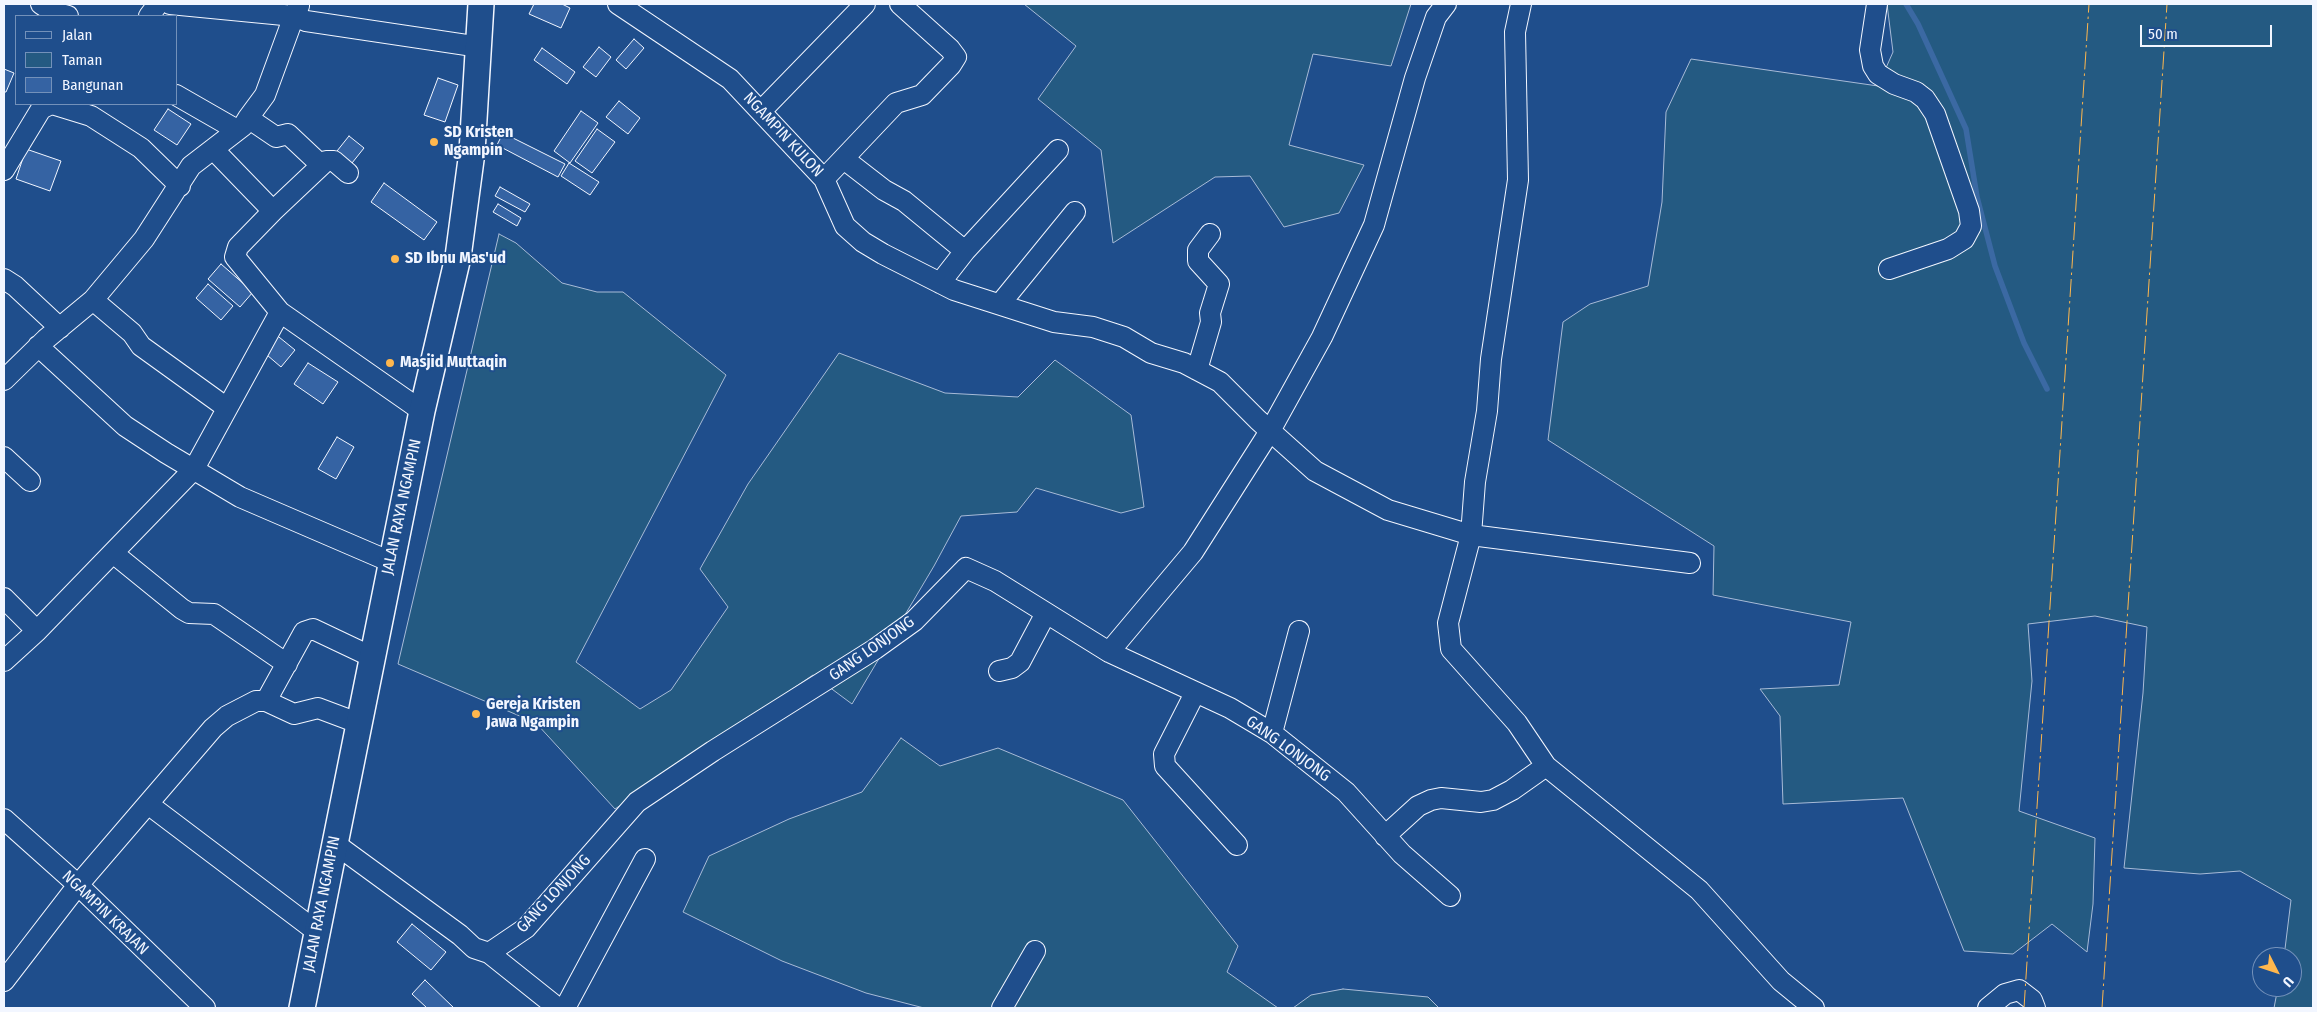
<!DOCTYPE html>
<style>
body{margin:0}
#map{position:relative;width:2317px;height:1012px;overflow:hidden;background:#1f4e8c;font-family:"Fira Sans Condensed",sans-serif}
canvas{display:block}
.frame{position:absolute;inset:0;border:5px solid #f2f6ff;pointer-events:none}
.legend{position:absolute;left:15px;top:15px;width:162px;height:90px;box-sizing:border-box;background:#1f4e8c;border:1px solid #7391ba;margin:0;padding:6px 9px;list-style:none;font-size:15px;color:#f2f6ff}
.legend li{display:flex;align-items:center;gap:10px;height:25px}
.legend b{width:25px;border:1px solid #7391ba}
.north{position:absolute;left:2252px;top:947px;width:50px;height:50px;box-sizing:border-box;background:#1f4e8c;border:1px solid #7391ba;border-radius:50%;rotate:131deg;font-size:14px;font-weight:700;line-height:20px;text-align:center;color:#f2f6ff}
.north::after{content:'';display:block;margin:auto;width:18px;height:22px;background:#ffb74d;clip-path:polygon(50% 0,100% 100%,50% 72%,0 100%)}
.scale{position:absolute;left:2140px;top:25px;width:132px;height:22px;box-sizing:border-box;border:2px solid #f2f6ff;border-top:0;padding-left:6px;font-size:15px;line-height:18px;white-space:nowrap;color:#f2f6ff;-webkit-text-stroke:4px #1f4e8c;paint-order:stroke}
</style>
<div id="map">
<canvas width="2317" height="1012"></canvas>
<div class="frame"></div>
<ul class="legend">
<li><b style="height:6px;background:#1f4e8c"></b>Jalan</li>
<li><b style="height:14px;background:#245a82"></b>Taman</li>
<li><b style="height:14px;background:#3563a3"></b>Bangunan</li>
</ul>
<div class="north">U</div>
<div class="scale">50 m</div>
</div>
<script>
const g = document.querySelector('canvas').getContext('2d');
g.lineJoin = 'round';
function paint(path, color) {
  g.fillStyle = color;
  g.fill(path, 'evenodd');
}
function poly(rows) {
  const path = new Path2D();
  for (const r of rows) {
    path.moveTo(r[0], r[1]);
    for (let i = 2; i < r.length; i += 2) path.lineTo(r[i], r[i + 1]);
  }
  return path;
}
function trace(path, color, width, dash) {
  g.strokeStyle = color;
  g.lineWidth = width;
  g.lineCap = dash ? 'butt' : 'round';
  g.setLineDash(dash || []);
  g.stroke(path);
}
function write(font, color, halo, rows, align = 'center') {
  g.font = font + ' "Fira Sans Condensed",sans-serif';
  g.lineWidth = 4;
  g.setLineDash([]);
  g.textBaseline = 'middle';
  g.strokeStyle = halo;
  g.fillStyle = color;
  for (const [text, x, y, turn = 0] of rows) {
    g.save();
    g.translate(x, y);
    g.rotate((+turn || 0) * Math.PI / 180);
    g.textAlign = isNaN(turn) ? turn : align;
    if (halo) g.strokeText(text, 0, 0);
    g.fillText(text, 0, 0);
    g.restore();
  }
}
const green = poly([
 [1024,4,1411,4,1391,66,1313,54,1289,145,1364,165,1339,213,1284,227,1250,176,1215,177,1113,243,1101,150,1038,99,1076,46,1024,4],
 [1887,4,2313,4,2313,1008,2274,1008,2278,987,2292,987,2292,957,2284,957,2291,900,2240,871,2200,874,2124,868,2143,693,2147,627,2095,616,2028,624,2032,681,2019,811,2095,838,2093,904,2087,952,2052,924,2013,954,1964,951,1903,798,1783,804,1780,716,1760,689,1839,685,1851,622,1713,595,1714,546,1548,440,1563,322,1590,304,1648,286,1662,202,1666,112,1691,59,1878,86,1893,52,1887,4],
 [499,234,516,243,562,283,597,292,623,292,726,375,576,662,640,709,671,690,728,607,700,569,748,484,839,353,945,393,1018,397,1055,360,1131,415,1144,507,1121,513,1036,488,1017,512,961,516,934,566,852,704,813,675,615,809,536,723,398,664,499,234],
 [901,738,940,766,998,748,1123,800,1238,946,1227,972,1278,1008,924,1008,866,993,782,961,683,912,709,856,789,819,862,792,901,738],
 [1343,989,1428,997,1439,1008,1293,1008,1311,995,1343,989]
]);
paint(green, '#245a82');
trace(green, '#a8bbd7', 1);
trace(poly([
 [1906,4,1918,24,1966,129,1977,197,1995,266,2024,343,2047,389]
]), '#3b69a3', 5.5);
const building = poly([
 [534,4,562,4,570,8,561,28,529,14,534,4],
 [634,39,644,48,626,69,616,60,634,39],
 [599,47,611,57,596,77,583,67,599,47],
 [542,48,575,72,567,84,534,60,542,48],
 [4,69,14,73,6,92,4,92,4,69],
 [438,78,458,85,445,122,424,115,438,78],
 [619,101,640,118,628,134,606,117,619,101],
 [168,109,191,124,177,145,154,130,168,109],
 [581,111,598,123,570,163,554,151,581,111],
 [597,129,615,142,592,173,575,161,597,129],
 [503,133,565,164,558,177,497,145,503,133],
 [349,136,364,148,348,168,333,156,349,136],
 [26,149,61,161,50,191,16,179,26,149],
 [569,163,599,182,590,195,561,176,569,163],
 [384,183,437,222,424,240,371,202,384,183],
 [500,187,530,204,525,212,495,196,500,187],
 [498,204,521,218,517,226,493,212,498,204],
 [221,264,253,292,240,307,208,279,221,264],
 [208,284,233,306,221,320,196,298,208,284],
 [274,333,295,350,281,367,260,349,274,333],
 [308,363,338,382,323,404,294,384,308,363],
 [337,437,354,447,336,479,318,469,337,437],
 [412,924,446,952,431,970,397,942,412,924],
 [425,980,454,1008,427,1008,412,994,425,980]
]);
paint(building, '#3563a3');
trace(building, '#f2f6ff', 1);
const minor = poly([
 [41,4,53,12,68,16],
 [170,4,294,16,299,6],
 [618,4,730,79,824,179,845,226,863,242,883,254,954,290,1054,322,1093,327,1124,337,1151,353,1184,363,1220,382,1258,420,1315,471,1388,510,1471,535,1690,563],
 [1521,4,1515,32,1518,180,1491,359,1487,411,1475,482,1471,535,1448,623,1451,649,1517,723,1546,766,1699,890,1781,981,1814,1008],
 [1877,4,1870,50,1873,66,1878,74,1894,84,1916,92,1925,99,1935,114,1969,211,1971,226,1964,239,1948,249,1889,269],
 [149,16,158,4],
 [176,95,237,130],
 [52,104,91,116,141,148,180,186],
 [762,110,865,4],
 [248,118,276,137,288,134,321,165],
 [213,149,273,211,238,247,235,257,280,312,422,411],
 [844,159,884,190,904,201,965,251],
 [4,170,41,109,51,104],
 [824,179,896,103,922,95,951,65,956,57,950,49,900,4],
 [273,211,326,161,334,161,348,173],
 [4,279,15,286,60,328],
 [940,283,965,251,1058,150],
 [93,300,132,333,141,346,227,408],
 [1000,304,1075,212],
 [38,346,125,426,166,453,240,497,391,562],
 [1197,370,1211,322,1210,313,1219,284,1198,261,1198,250,1210,234],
 [4,380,46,339,93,300,144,239,191,166,243,126,248,118,265,95,294,16,306,21,480,47],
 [4,457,30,481],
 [113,553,182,609,189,613,214,614,287,664],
 [4,598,37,631],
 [1109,652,1193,552,1270,431,1322,337,1374,225,1415,78,1436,17,1446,4],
 [4,661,37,631,194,469,280,312],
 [999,671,1012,668,1020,662,1046,613],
 [1195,693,1164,754,1165,766,1237,845],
 [266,701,304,632,313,629,372,657],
 [1272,733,1299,631],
 [148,804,316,931],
 [4,819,78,885,205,1008],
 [1385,836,1418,806,1431,800,1441,798,1481,802,1493,800,1512,790,1546,766],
 [334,843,460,935,474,948,489,953,526,928,637,802,713,751,875,649,914,621,966,568,995,581,1109,652,1230,708,1272,733,1346,792,1402,854,1450,896],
 [489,953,558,1008],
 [4,981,78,885,213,728,227,716,256,701,266,701,294,714,318,708,358,723],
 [565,1008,645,859],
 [1002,1008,1035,951],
 [1988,1008,2005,994,2019,990,2032,1000,2035,1008]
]);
const major = poly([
 [302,1008,422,411,458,257,472,152,481,4]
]);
trace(minor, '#f2f6ff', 22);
trace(major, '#f2f6ff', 28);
trace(minor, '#1f4e8c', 20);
trace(major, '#1f4e8c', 25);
trace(poly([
 [2024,1008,2089,4],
 [2102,1008,2167,4]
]), '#ffb74d', 1, [18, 4, 2.5, 4]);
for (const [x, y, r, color] of [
 [434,142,5,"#ffb74d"],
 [395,259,5,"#ffb74d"],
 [390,363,5,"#ffb74d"],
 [476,714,5,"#ffb74d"]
]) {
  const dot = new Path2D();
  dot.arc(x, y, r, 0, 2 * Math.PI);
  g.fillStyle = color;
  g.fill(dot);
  trace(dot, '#1f4e8c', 2);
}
write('bold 16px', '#f2f6ff', '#1f4e8c', [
 ["SD Kristen",444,133],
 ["Ngampin",444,151],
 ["SD Ibnu Mas'ud",405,259],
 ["Masjid Muttaqin",400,363],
 ["Gereja Kristen",486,705],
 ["Jawa Ngampin",486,723]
], 'left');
write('16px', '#f2f6ff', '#1f4e8c', [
 ["NGAMPIN KULON",783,135,47],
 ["JALAN RAYA NGAMPIN",402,507,-78],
 ["GANG LONJONG",872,649,-35],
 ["GANG LONJONG",1288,749,36],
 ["GANG LONJONG",554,894,-47],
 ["JALAN RAYA NGAMPIN",322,904,-79],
 ["NGAMPIN KRAJAN",105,913,44]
]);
</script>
